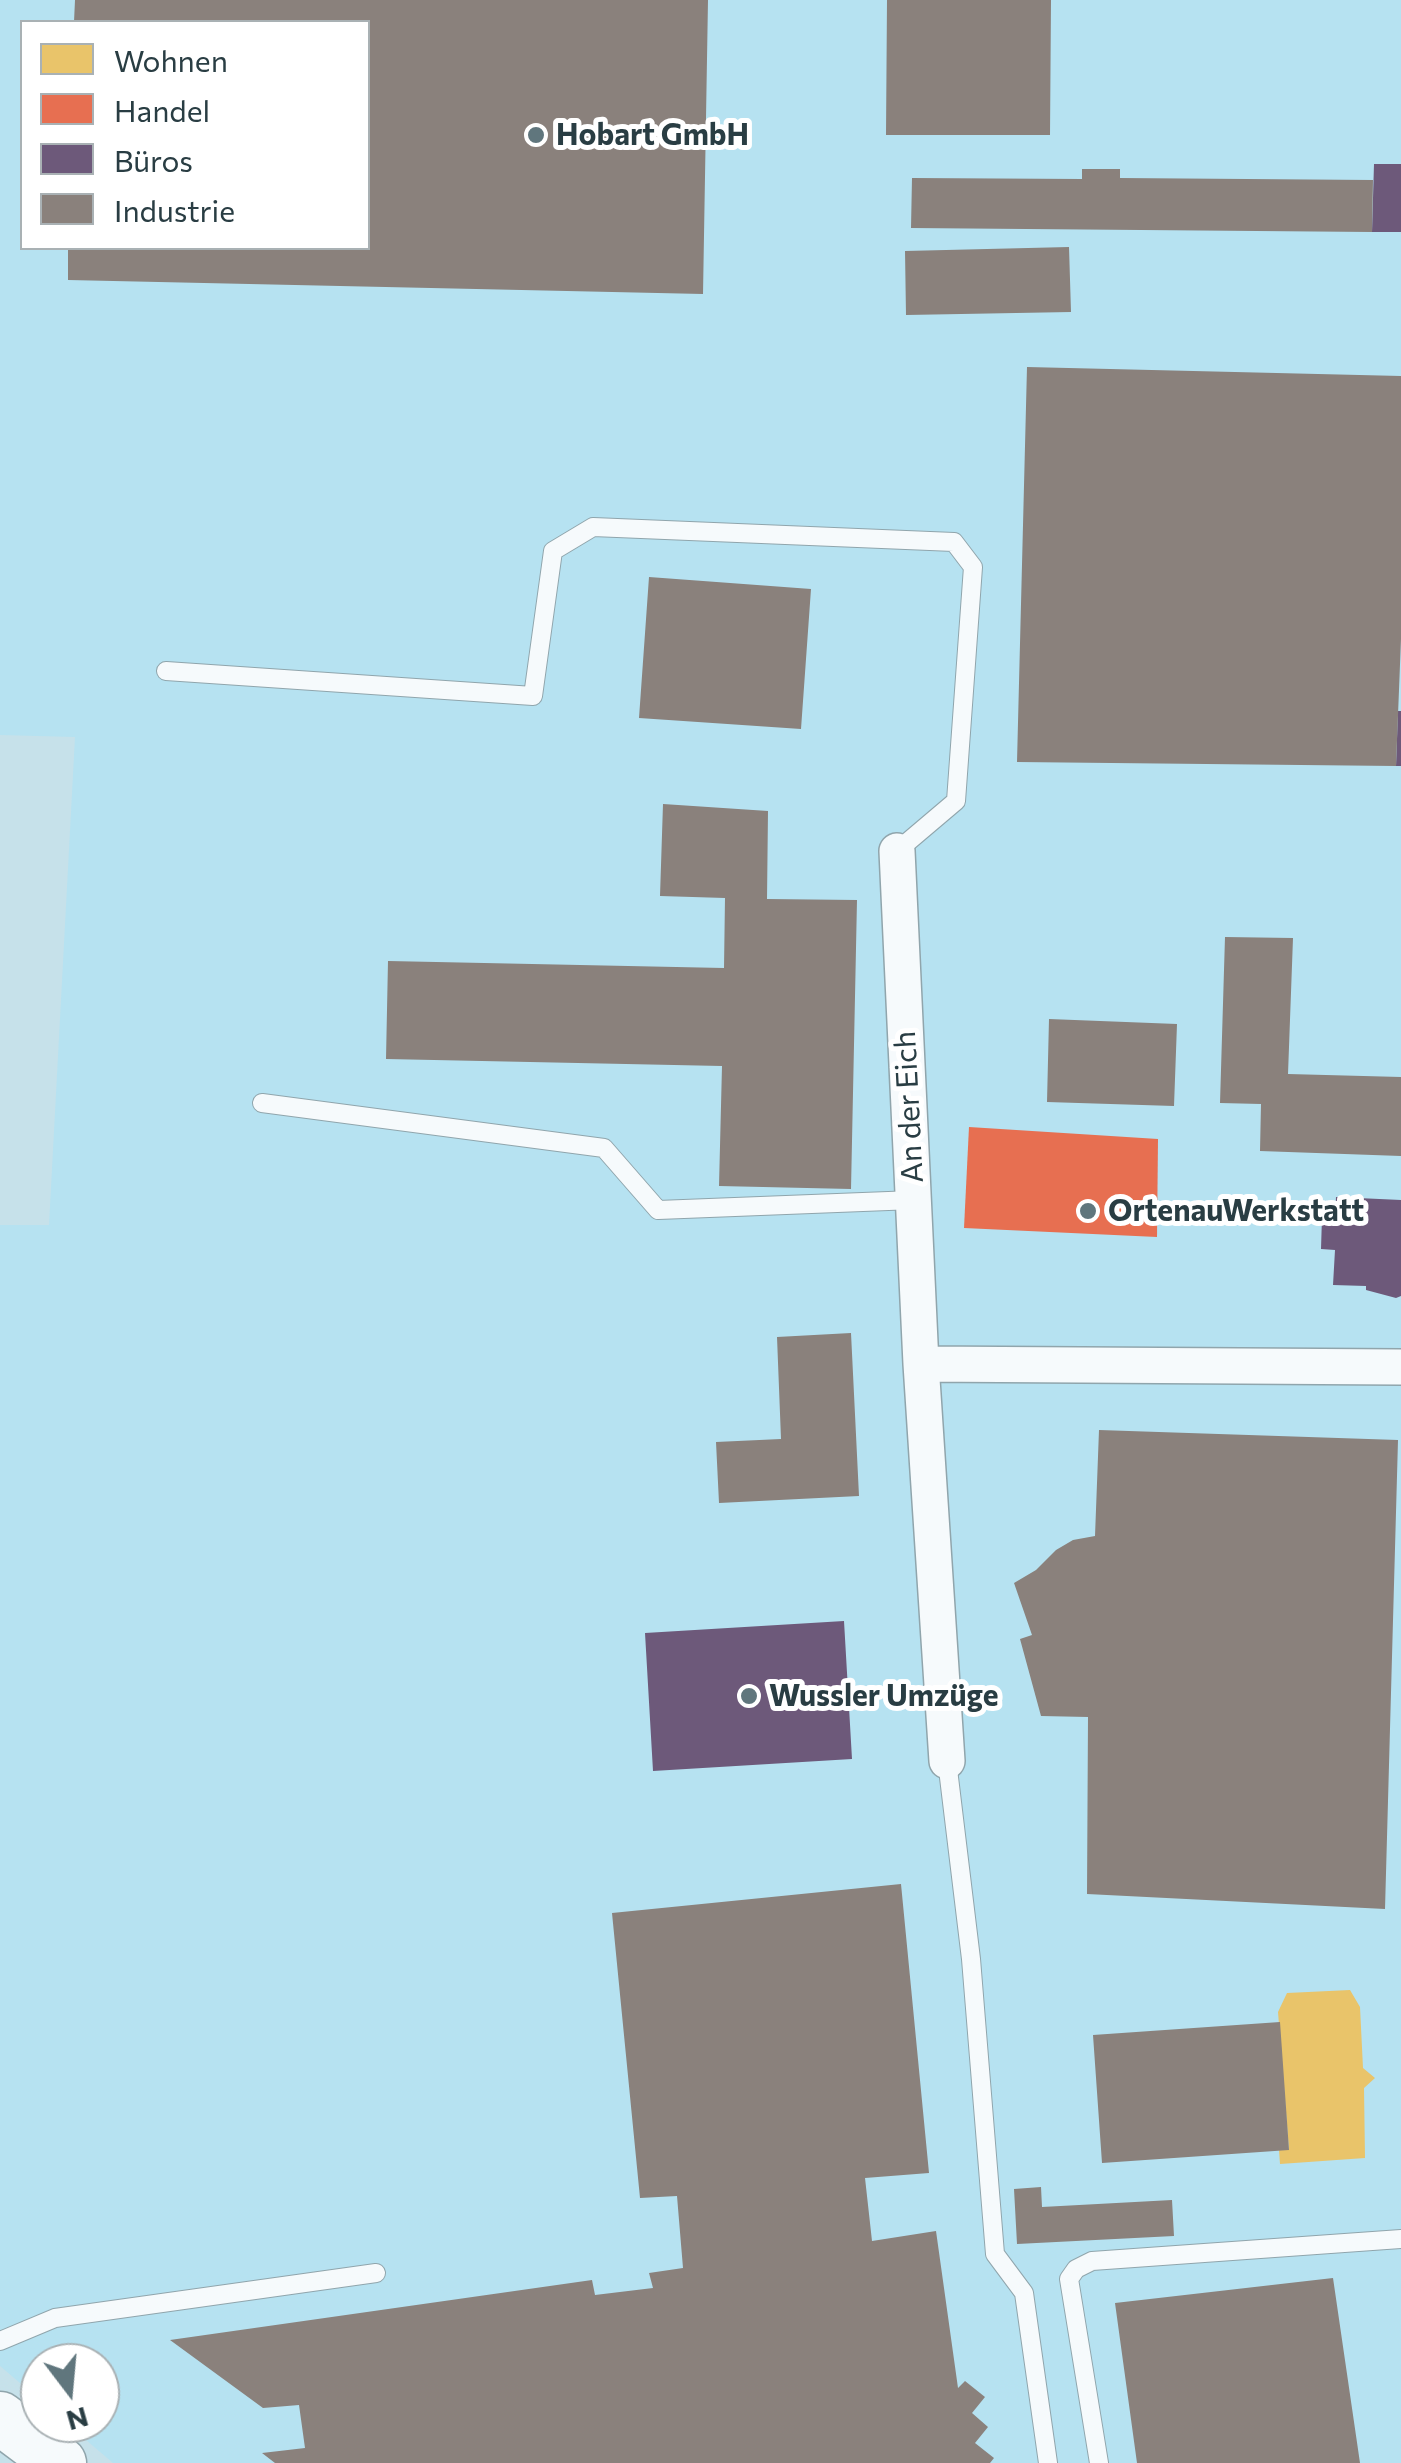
<!DOCTYPE html>
<meta charset="utf-8">
<style>
body{margin:0}
#map{position:relative;width:1401px;height:2463px;overflow:hidden;background:#c6e1ea;font-family:Commissioner,sans-serif}
canvas{display:block}
.legend{position:absolute;left:20px;top:20px;width:350px;height:230px;box-sizing:border-box;background:#fff;border:2px solid #a9b1b4;margin:0;padding:12px 18px;list-style:none;font-size:30px;color:#293d43}
.legend li{display:flex;align-items:center;gap:20px;height:50px}
.legend b{width:50px;border:2px solid #a9b1b4}
.north{position:absolute;left:20px;top:2343px;width:100px;height:100px;box-sizing:border-box;background:#fff;border:2px solid #a9b1b4;border-radius:50%;rotate:164deg;font-size:28px;font-weight:700;line-height:40px;text-align:center;color:#293d43}
.north::after{content:'';display:block;margin:auto;width:35px;height:45px;background:#60767d;clip-path:polygon(50% 0,100% 100%,50% 72%,0 100%)}
</style>
<div id="map">
<canvas width="1401" height="2463"></canvas>
<ul class="legend">
<li><b style="height:28px;background:#e9c46a"></b>Wohnen</li>
<li><b style="height:28px;background:#e76f51"></b>Handel</li>
<li><b style="height:28px;background:#6d597a"></b>Büros</li>
<li><b style="height:28px;background:#8a817c"></b>Industrie</li>
</ul>
<div class="north">N</div>
</div>
<script>
const g = document.querySelector('canvas').getContext('2d');
g.lineJoin = 'round';
function paint(path, color) {
  g.fillStyle = color;
  g.fill(path, 'evenodd');
}
function poly(rows) {
  const path = new Path2D();
  for (const r of rows) {
    path.moveTo(r[0], r[1]);
    for (let i = 2; i < r.length; i += 2) path.lineTo(r[i], r[i + 1]);
  }
  return path;
}
function trace(path, color, width, dash) {
  g.strokeStyle = color;
  g.lineWidth = width;
  g.lineCap = dash ? 'butt' : 'round';
  g.setLineDash(dash || []);
  g.stroke(path);
}
function write(font, color, halo, rows, align = 'center') {
  g.font = font + ' Commissioner,sans-serif';
  g.lineWidth = 10;
  g.setLineDash([]);
  g.textBaseline = 'middle';
  g.strokeStyle = halo;
  g.fillStyle = color;
  for (const [text, x, y, turn = 0] of rows) {
    g.save();
    g.translate(x, y);
    g.rotate((+turn || 0) * Math.PI / 180);
    g.textAlign = isNaN(turn) ? turn : align;
    if (halo) g.strokeText(text, 0, 0);
    g.fillText(text, 0, 0);
    g.restore();
  }
}
paint(poly([
 [0,0,1401,0,1401,2463,113,2463,66,2423,100,2423,100,2363,40,2363,40,2400,0,2366,0,1225,49,1225,75,737,0,735],
 [22,22,368,22,368,248,22,248]
]), '#b6e2f1');
paint(poly([
 [1350,1990,1360,2007,1363,2068,1375,2078,1364,2088,1365,2158,1280,2164,1279,2150,1289,2150,1278,2012,1287,1993]
]), '#e9c46a');
paint(poly([
 [969,1127,1158,1139,1157,1237,964,1228]
]), '#e76f51');
paint(poly([
 [1374,164,1401,164,1401,232,1372,232],
 [1398,711,1401,711,1401,766,1396,766],
 [1336,1197,1401,1200,1401,1296,1396,1298,1366,1290,1366,1286,1333,1285,1335,1250,1321,1249,1322,1217,1335,1217],
 [844,1621,852,1759,653,1771,645,1633]
]), '#6d597a');
paint(poly([
 [75,0,708,0,703,294,68,280,68,248,368,248,368,22,74,22],
 [887,0,1051,0,1050,135,886,135],
 [1082,169,1120,169,1120,178,1373,180,1372,232,911,228,912,178,1082,179],
 [1069,247,1071,312,906,315,905,251],
 [1027,367,1401,376,1401,639,1396,766,1017,762],
 [649,577,811,589,801,729,639,718],
 [663,804,768,811,767,899,857,900,851,1189,719,1186,722,1066,386,1059,388,961,724,968,725,898,660,896],
 [1225,937,1293,938,1288,1074,1401,1077,1401,1156,1260,1151,1261,1104,1220,1103],
 [1049,1019,1177,1024,1174,1106,1047,1102],
 [851,1333,859,1496,719,1503,716,1442,781,1439,777,1337],
 [1099,1430,1398,1440,1385,1909,1087,1894,1088,1717,1041,1716,1020,1639,1032,1635,1014,1583,1036,1570,1056,1550,1073,1540,1095,1536],
 [901,1884,929,2173,865,2178,872,2241,936,2231,958,2388,965,2381,985,2397,972,2413,988,2427,975,2443,994,2458,990,2463,275,2463,262,2453,305,2448,299,2405,263,2408,170,2340,592,2280,595,2295,653,2288,649,2273,683,2268,677,2196,640,2198,612,1913],
 [1280,2022,1289,2150,1102,2163,1093,2035],
 [1041,2187,1042,2207,1172,2200,1174,2236,1017,2244,1014,2189],
 [1333,2278,1360,2463,1137,2463,1115,2303]
]), '#8a817c');
const lane = poly([
 [166,671,533,696,553,551,593,527,954,542,973,567,956,801,897,851],
 [262,1103,604,1148,658,1210,914,1200],
 [947,1761,971,1959,995,2254,1024,2293,1048,2463],
 [0,2341,55,2318,376,2273],
 [1099,2463,1069,2279,1076,2269,1092,2261,1401,2239]
]);
const street = poly([
 [897,851,921,1364,947,1761],
 [921,1364,1401,1367]
]);
const secondary = poly([
 [0,2418,60,2463]
]);
trace(lane, '#90a5ac', 20);
trace(street, '#90a5ac', 38);
trace(secondary, '#90a5ac', 55);
trace(lane, '#f6fafc', 18);
trace(street, '#f6fafc', 35);
trace(secondary, '#f6fafc', 52);
for (const [x, y, r, color] of [
 [536,135,10,"#60767d"],
 [1088,1211,10,"#60767d"],
 [749,1696,10,"#60767d"]
]) {
  const dot = new Path2D();
  dot.arc(x, y, r, 0, 2 * Math.PI);
  g.fillStyle = color;
  g.fill(dot);
  trace(dot, '#fff', 4);
}
write('bold 30px', '#293d43', '#fff', [
 ["Hobart GmbH",556,135],
 ["OrtenauWerkstatt",1108,1211],
 ["Wussler Umzüge",769,1696]
], 'left');
write('30px', '#293d43', '#fff', [
 ["An der Eich",909,1107,-93]
]);
</script>
